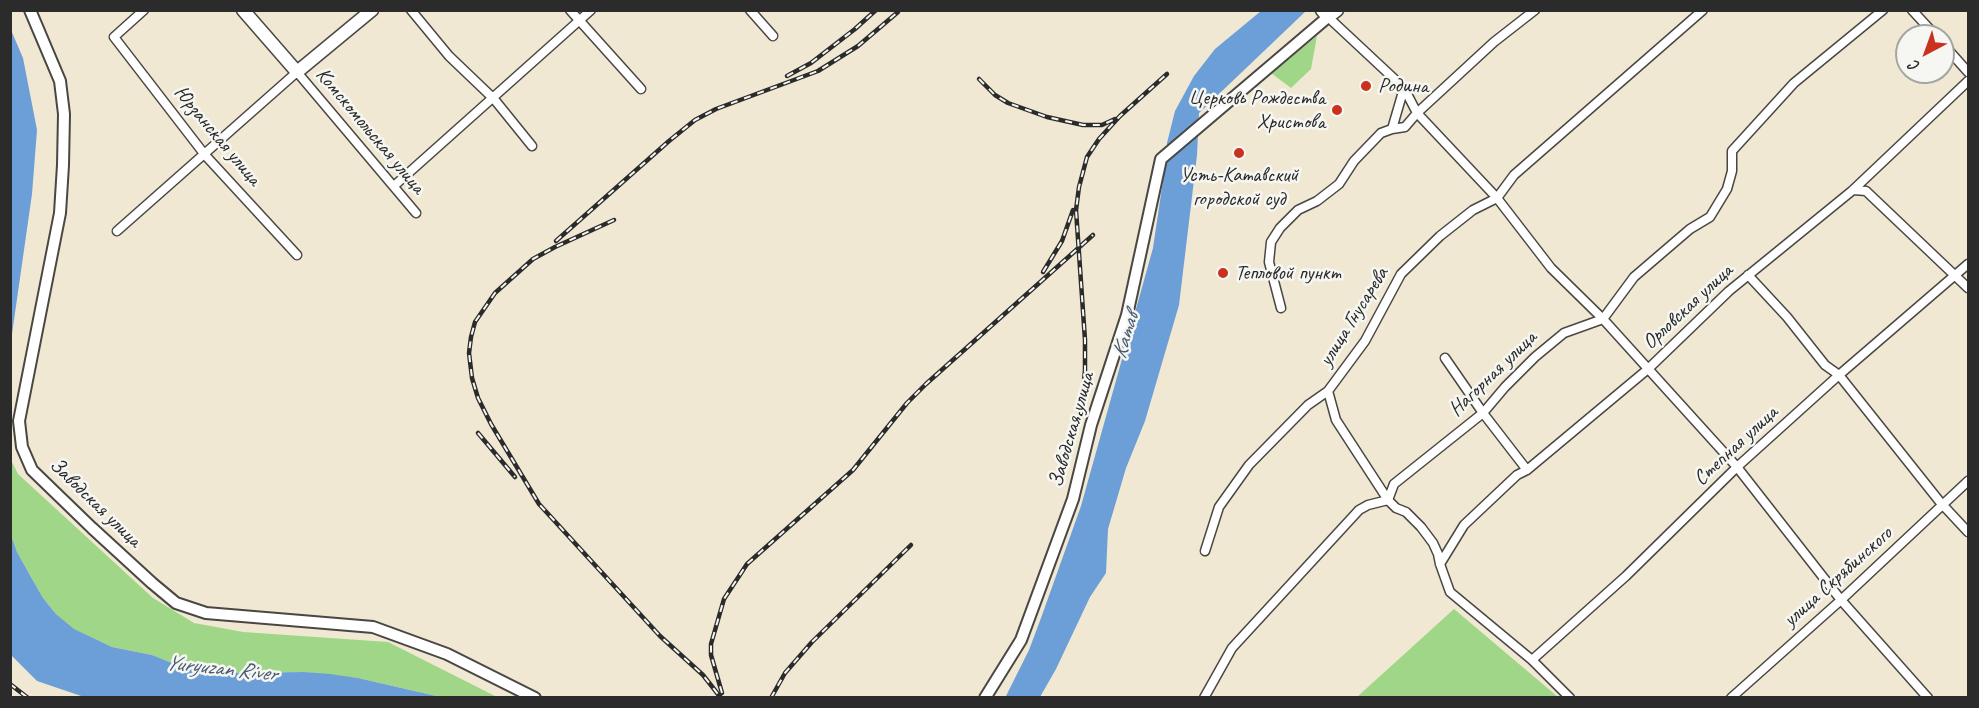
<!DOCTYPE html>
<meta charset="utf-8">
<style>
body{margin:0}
#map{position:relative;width:1979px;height:708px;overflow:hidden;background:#f0e8d2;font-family:Caveat,sans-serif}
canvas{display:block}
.frame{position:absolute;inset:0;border:12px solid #2b2b2b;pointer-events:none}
.north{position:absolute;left:1895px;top:24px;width:60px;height:60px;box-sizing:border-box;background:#f6f6f2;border:2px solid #a5a5a2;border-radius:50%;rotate:221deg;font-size:16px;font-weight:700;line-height:24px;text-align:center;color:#2b2b2b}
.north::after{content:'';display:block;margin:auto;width:21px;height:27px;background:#c8321e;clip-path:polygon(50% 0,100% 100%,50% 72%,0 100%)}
</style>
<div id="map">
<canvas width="1979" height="708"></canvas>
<div class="frame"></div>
<div class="north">С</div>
</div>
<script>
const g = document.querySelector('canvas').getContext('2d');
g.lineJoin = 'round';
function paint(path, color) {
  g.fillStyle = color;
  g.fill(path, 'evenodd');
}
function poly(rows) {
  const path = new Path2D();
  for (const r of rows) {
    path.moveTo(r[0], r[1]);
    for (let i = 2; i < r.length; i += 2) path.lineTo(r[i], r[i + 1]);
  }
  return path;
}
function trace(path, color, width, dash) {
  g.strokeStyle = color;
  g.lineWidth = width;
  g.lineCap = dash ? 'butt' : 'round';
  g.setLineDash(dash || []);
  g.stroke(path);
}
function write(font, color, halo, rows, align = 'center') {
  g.font = font + ' Caveat,sans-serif';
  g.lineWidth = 5;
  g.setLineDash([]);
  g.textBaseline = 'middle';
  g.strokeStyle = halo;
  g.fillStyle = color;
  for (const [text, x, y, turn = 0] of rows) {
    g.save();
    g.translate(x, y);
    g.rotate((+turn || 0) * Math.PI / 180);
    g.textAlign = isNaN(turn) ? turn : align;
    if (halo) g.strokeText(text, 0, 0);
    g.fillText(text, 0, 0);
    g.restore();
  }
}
paint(poly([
 [1317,36,1311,69,1291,88,1271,73],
 [11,460,18,474,153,598,194,623,243,632,388,642,497,697,436,696,358,678,304,672,238,673,214,668,182,667,152,655,112,647,73,629,56,614,43,598,17,552,11,535],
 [1454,609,1558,697,1357,697]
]), '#9fd687');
paint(poly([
 [1261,11,1306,11,1199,113,1197,155,1179,305,1145,421,1126,468,1108,529,1106,573,1090,597,1056,669,1040,697,1005,698,1029,650,1041,618,1081,506,1153,248,1165,167,1167,143,1175,111,1194,76,1215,49],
 [11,30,23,58,37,130,32,194,11,341],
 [11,535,17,552,31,577,43,598,56,614,74,629,112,647,152,655,182,667,214,668,238,673,304,672,330,674,358,678,436,696,468,697,87,698,37,681,11,655]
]), '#6c9ed7');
const minor = poly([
 [144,10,114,37,205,155,297,255],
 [411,10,449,56,494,99,532,146],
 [570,10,641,89],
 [750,10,773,36],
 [1912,10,1936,36],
 [1328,17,1404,88,1417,113,1497,198,1551,268,1603,319,1737,467,1841,600,1928,698],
 [1943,44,1968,72],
 [1392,129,1404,88],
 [395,185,591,10],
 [1853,190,1866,191,1968,288],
 [117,231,297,72,416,213],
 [1748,275,1787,317,1825,365,1839,375,1940,502,1968,532],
 [1281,308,1269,262,1271,242,1280,228,1298,210,1317,201,1339,184,1354,161,1381,133,1392,129,1405,127,1417,113,1494,42,1535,10],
 [1445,358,1483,413,1527,470],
 [1328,391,1336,420,1388,500,1396,508,1406,512,1421,527,1433,543,1438,554,1440,564,1450,592,1532,660,1570,698],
 [1205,551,1219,507,1249,465,1308,405,1328,391,1365,341,1401,274,1440,236,1473,210,1497,198,1514,175,1703,10],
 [1440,564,1464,525,1517,475,1527,470,1648,369,1729,291,1853,190,1968,81],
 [1532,660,1626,576,1737,467,1839,375,1968,264],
 [1204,698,1232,648,1359,510,1368,505,1388,500,1394,484,1483,413,1505,387,1535,357,1564,333,1603,319,1634,277,1690,229,1710,217,1727,189,1732,171,1732,151,1794,83,1883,10],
 [1731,698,1841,600,1968,481]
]);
const tertiary = poly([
 [30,10,60,81,64,114,63,165,60,213,19,421,22,447,32,470,92,528,152,583,176,603,206,613,373,627,447,654,535,698],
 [985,698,1021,640,1073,499,1091,425,1127,315,1161,159,1328,17]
]);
const secondary = poly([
 [243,10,297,72,372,10],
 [1322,10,1328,17,1337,10]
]);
trace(minor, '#494744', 11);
trace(tertiary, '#494744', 14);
trace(secondary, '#494744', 15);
trace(minor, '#fff', 8);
trace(tertiary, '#fff', 10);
trace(secondary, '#fff', 12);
const rail = poly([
 [787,76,811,63,855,29,876,10],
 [979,79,995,95,1008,103,1047,117,1083,125,1102,125,1115,119],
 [614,220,555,247,533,259,495,293,475,322,471,337,469,353,472,378,478,398,491,424,539,504,660,636,703,675,721,698],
 [556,241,669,141,695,120,716,109,818,71,858,46,898,12],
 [1043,272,1062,241,1073,210],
 [1081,414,1085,370,1085,340,1076,210,1079,187,1087,157,1099,139,1120,116,1167,74],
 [478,433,515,477],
 [10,684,28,698],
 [722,693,711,655,711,644,724,599,747,564,853,470,907,403,926,384,1093,235],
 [771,698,785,673,812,642,911,545]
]);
trace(rail, '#2b2b2b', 4.5);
trace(rail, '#f6f6f2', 2, [7]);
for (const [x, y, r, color] of [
 [1366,86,6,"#c8321e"],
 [1337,110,6,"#c8321e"],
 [1239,153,6,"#c8321e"],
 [1223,273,6,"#c8321e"]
]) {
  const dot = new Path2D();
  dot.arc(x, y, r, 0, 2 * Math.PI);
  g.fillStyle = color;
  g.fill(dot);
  trace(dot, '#f6f6f2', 2);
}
write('21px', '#2b2b2b', '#f6f6f2', [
 ["Родина",1378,86],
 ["Церковь Рождества",1325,98,"right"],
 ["Христова",1325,122,"right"],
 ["Усть-Катавский",1239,175,"center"],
 ["городской суд",1239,199,"center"],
 ["Тепловой пункт",1235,273]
], 'left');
write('21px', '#2b2b2b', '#f6f6f2', [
 ["Комскомольская улица",370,131,50],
 ["Юрзанская улица",217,136,50],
 ["Орловская улица",1688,307,-43],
 ["улица Гнусарева",1354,317,-58],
 ["Нагорная улица",1493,374,-44],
 ["Заводская улица",1072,430,-74],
 ["Степная улица",1736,446,-43],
 ["Заводская улица",95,503,44],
 ["улица Скрябинского",1838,577,-42]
]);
write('italic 22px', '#455970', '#f6f6f2', [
 ["Катав",1126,336,-73],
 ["Yuryuzan River",221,669,6]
]);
</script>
